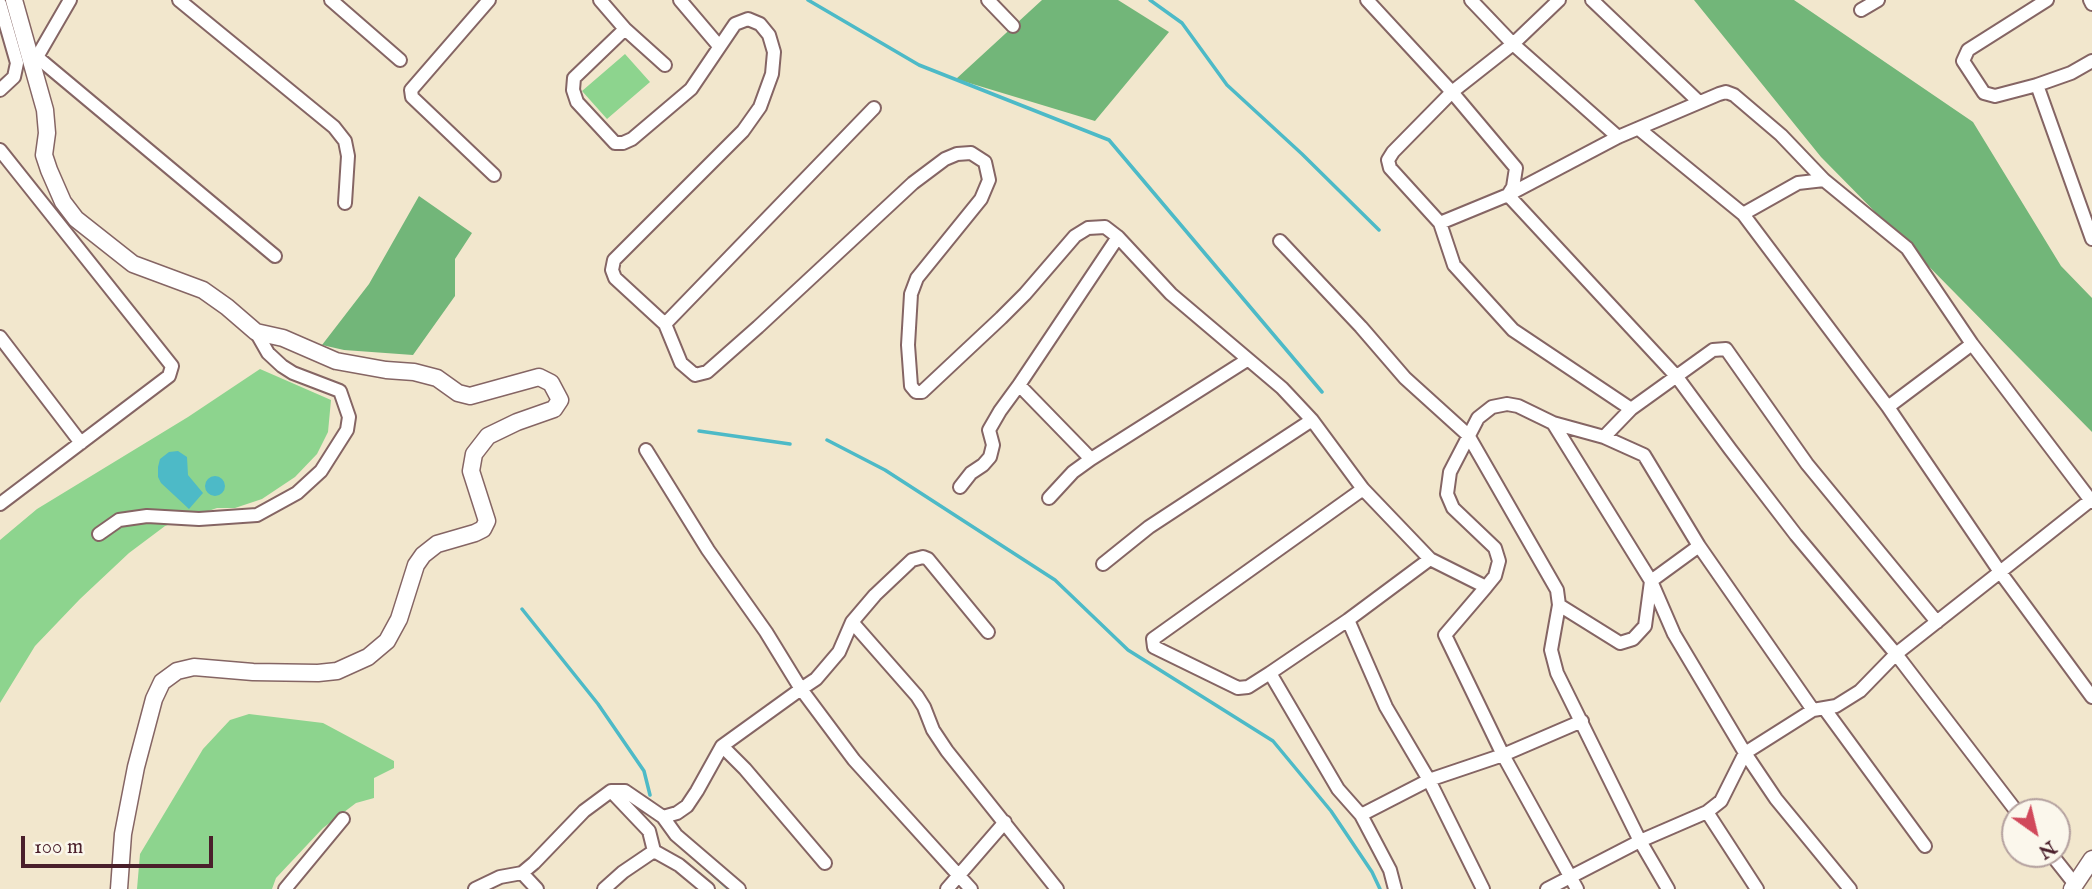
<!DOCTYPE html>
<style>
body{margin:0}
#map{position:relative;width:2092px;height:889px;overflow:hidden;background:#f2e7cd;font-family:"IM FELL English",serif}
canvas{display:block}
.north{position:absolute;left:2001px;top:798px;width:70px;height:70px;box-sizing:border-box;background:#fbf7ec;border:2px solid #b4a19f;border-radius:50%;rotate:146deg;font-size:19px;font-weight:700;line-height:28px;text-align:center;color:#4a1f2b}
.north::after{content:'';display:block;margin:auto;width:24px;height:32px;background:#d1495b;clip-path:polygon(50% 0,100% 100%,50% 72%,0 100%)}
.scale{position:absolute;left:21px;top:836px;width:192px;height:32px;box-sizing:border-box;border:4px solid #4a1f2b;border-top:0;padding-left:9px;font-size:21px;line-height:24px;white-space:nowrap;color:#4a1f2b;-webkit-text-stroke:5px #fbf7ec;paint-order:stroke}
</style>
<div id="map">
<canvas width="2092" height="889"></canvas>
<div class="north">N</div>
<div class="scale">100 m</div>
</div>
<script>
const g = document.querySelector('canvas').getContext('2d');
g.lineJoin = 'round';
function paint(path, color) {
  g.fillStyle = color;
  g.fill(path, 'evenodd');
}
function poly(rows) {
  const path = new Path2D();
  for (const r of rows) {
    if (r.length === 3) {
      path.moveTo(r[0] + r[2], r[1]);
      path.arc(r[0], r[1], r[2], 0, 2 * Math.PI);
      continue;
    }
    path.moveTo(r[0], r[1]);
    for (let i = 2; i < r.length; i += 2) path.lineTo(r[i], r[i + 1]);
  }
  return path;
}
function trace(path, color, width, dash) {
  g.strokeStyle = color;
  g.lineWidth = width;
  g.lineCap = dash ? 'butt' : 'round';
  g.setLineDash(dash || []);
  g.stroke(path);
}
paint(poly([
 [625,54,650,82,607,119,582,91],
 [260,369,331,400,328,432,317,454,295,477,262,499,235,508,217,508,165,526,129,553,80,599,35,646,0,703,0,540,37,509,188,417],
 [249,714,323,723,394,761,394,768,374,778,374,798,356,803,323,828,276,878,272,889,137,889,140,854,203,749,230,720]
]), '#8dd48e');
paint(poly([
 [1042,0,1118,0,1169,32,1095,121,956,79],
 [1694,0,1794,0,1973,122,2061,266,2092,298,2092,432,1821,157],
 [419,196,472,233,455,259,455,296,413,355,344,350,322,345,369,284]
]), '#72b679');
paint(poly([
 [178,451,187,457,188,475,203,493,189,509,161,483,158,477,158,467,160,459,169,452],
 [215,486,10]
]), '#4dbac7');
trace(poly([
 [808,0,919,65,1109,140,1322,392],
 [1150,0,1182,23,1227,85,1302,154,1379,230],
 [699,431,790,444],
 [827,440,885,470,1055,580,1128,650,1273,741,1331,811,1372,872,1380,889],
 [522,609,598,704,644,771,650,795],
 [686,851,729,889]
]), '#4dbac7', 3.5);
const minor = poly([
 [179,0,334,127,345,141,348,156,345,203],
 [331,0,400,60],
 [489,0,411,90,412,97,494,175],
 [600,0,625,29,665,65],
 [680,0,719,46],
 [988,0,1013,26],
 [1367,0,1452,92,1516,168,1513,187,1508,195,1677,377,1730,449,1796,535,1896,654,2017,812],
 [1471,0,1513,44,1618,137],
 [1559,0,1513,44,1452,92,1393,152,1388,160,1390,168,1440,223,1508,195,1618,137,1719,94,1726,92,1734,95,1781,135,1824,180,1907,248,1972,344,2092,502],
 [1592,0,1699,102],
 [2047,0,1968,50,1963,61,1984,93,1995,96,2037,85,2071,73,2092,61],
 [2090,0,2092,4],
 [0,4,17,63,14,77,0,90],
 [1861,10,1878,0],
 [625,29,574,78,573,90,577,102,615,143,623,143,632,139,691,89,735,24,748,19,760,24,769,35,774,52,772,74,760,107,743,131,614,260,612,270,615,278,665,324,681,363,695,375,707,372,758,327,913,183,945,159,957,154,971,153,985,162,989,180,981,199,917,278,911,294,908,345,911,386,916,392,922,392,1001,318,1025,294,1075,236,1088,228,1105,227,1118,237,1171,294,1282,388,1312,420,1363,489,1430,559,1486,587,1495,576,1499,561,1495,548,1453,508,1447,494,1450,472,1478,418,1492,407,1507,404,1518,406,1553,423,1651,581,1674,634,1745,753,1813,710,1836,706,1860,691,1896,654,2000,572,2092,697],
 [37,57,70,0],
 [30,59,37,57,275,256],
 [2037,85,2092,239],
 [1639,129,1743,214,1888,407,2000,572,2092,499],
 [0,150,172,366,169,376,0,504],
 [1743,214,1798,183,1824,180],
 [1440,223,1454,265,1513,330,1631,409],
 [1280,241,1361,327,1405,378,1468,435,1557,590,1559,605,1551,650,1557,673,1640,841,1668,889],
 [665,324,874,108],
 [0,337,81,443],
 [1019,385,1091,459],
 [1888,407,1972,344],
 [1553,423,1604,437,1644,455,1699,546,1813,710],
 [1604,437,1631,409,1713,350,1726,349,1807,464,1937,622],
 [646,450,708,550,766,632,801,689,816,679,839,652,852,622,875,595,912,560,923,557,928,559,988,632],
 [960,487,971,473,983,465,990,457,993,445,989,430,1000,411,1019,385,1118,237],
 [1049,498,1073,472,1091,459,1247,360],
 [99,534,119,520,147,516,199,519,257,515,297,493,321,471,347,430,349,417,340,391,293,373,282,366,268,353,256,332],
 [1103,564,1149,527,1312,420],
 [1486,587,1445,635,1503,755,1577,889],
 [1559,605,1620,643,1633,639,1645,626,1651,581,1699,546],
 [1348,620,1386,707,1429,780,1483,889],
 [852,622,917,696,924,707,933,730,947,751,1057,889],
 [1270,673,1248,687,1238,688,1154,647,1153,639,1363,489],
 [1824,708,1925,846],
 [722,746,745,769,825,863],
 [1745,753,1776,799,1850,889],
 [611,791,649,831,654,851,679,865,708,889],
 [1707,812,1757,889],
 [1361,815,1429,780,1503,755,1582,721],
 [663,817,676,835,739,889],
 [2051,854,2074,883],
 [522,873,537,889],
 [285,889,343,819],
 [475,889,500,877,522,873,534,863,584,811,611,791,625,791,663,817,677,813,687,806,697,791,722,746,801,689,854,760,971,889],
 [604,889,623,872,654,851],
 [947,889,1005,822],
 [1395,889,1390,870,1361,815,1338,789,1270,673,1348,620,1430,559],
 [1547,889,1640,841,1707,812,1721,801,1745,753]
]);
const tertiary = poly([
 [14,0,45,110,47,133,44,155,49,170,63,202,76,219,133,264,203,290,227,307,256,332,283,338,336,361,386,370,414,372,437,378,458,393,470,396,539,377,551,383,560,400,554,409,517,422,488,436,474,454,471,471,487,521,483,529,475,533,437,544,423,555,416,565,399,619,387,641,368,657,337,671,318,673,253,672,194,667,177,671,162,682,154,699,136,767,123,834,119,889],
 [2072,889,2092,859]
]);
trace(minor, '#856564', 16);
trace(tertiary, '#856564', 19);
trace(minor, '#fff', 12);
trace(tertiary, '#fff', 16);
</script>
